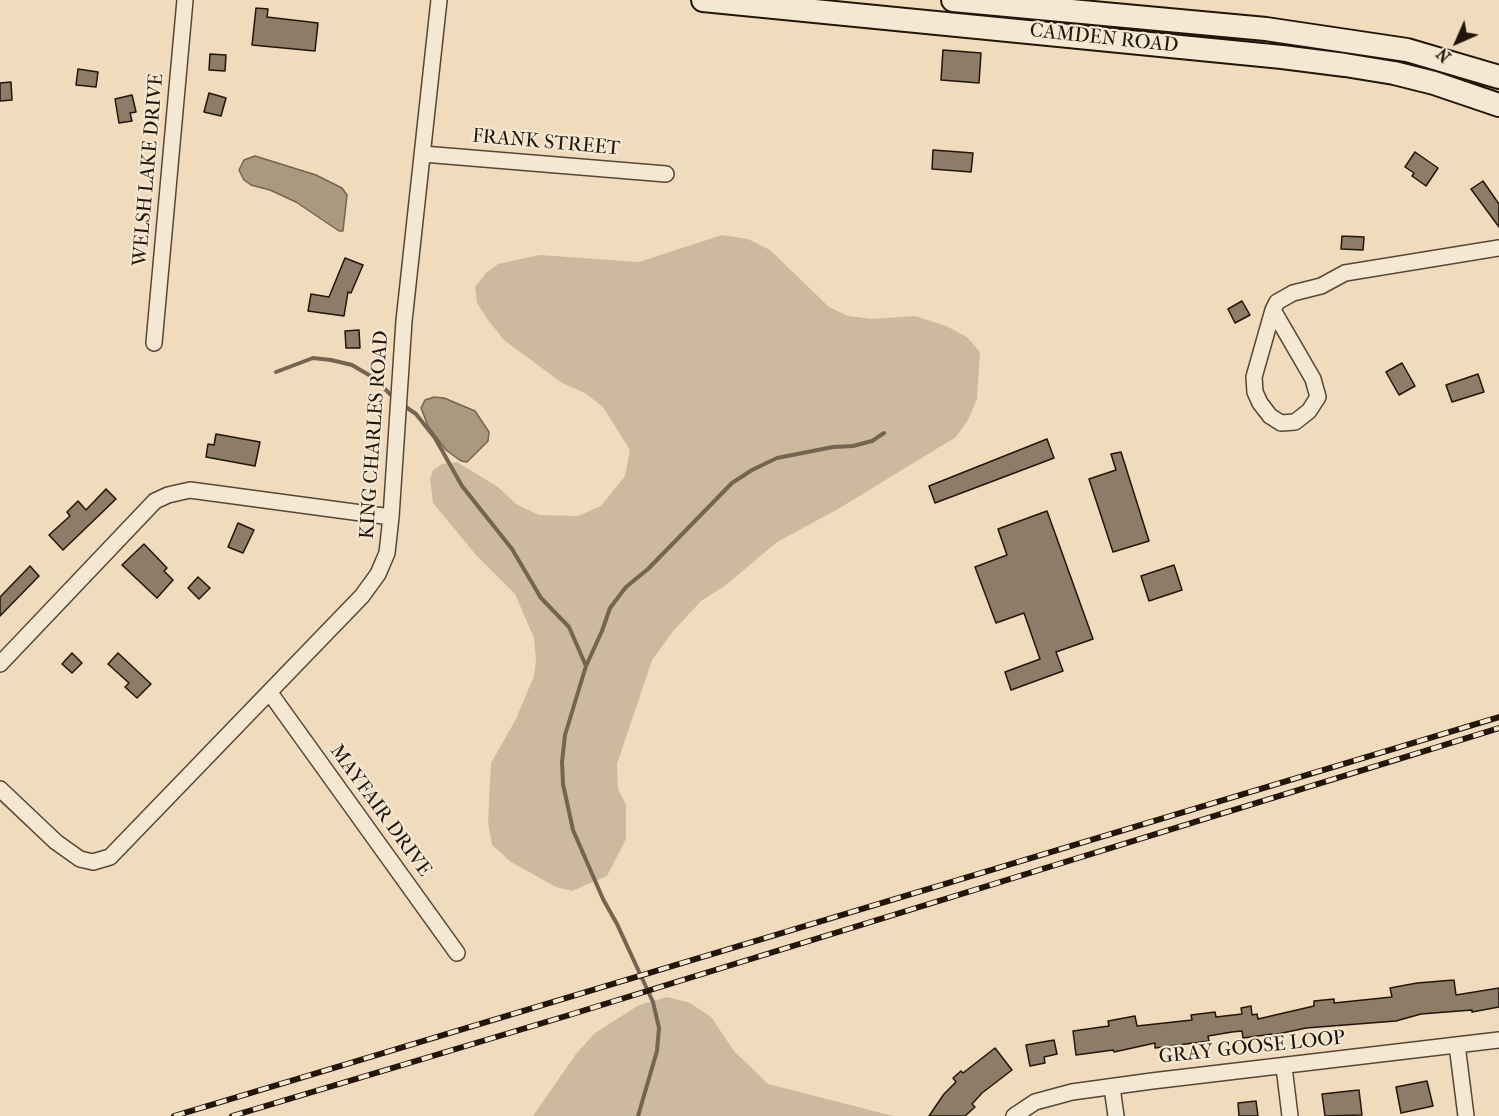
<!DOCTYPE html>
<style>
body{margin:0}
#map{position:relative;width:1499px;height:1116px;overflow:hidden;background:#f0dbbc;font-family:"IM FELL French Canon",serif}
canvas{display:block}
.north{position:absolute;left:1427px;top:12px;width:60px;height:60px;-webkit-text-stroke:4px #f5e8d3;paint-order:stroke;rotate:225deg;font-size:16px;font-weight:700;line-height:24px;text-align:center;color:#22150a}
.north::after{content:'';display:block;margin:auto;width:21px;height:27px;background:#22150a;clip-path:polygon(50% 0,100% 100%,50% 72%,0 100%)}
</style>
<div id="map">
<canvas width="1499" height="1116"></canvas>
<div class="north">N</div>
</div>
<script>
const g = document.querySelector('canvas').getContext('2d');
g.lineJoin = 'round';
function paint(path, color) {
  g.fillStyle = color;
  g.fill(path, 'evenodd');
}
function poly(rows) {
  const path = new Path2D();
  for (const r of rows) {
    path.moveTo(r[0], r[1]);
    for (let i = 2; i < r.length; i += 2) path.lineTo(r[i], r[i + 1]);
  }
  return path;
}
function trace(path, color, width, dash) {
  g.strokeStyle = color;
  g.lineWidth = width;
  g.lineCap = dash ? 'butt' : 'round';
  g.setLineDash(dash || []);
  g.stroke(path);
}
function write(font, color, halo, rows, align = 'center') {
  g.font = font + ' "IM FELL French Canon",serif';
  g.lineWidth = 4.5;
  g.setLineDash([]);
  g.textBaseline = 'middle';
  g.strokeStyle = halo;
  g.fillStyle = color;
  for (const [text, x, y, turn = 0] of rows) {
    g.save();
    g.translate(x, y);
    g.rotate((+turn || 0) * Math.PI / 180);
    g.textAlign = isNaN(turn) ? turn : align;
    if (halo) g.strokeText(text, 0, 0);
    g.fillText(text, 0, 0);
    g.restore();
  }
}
paint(poly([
 [722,235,748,239,770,250,829,307,848,316,872,319,915,316,946,326,967,337,980,352,977,399,968,420,956,437,838,509,777,542,726,585,701,601,674,630,652,660,617,764,618,789,626,805,626,839,607,876,572,891,556,887,511,862,492,845,488,822,491,763,516,719,534,676,536,660,534,638,515,594,476,555,433,503,430,479,433,470,442,464,457,462,498,487,516,504,539,515,578,516,601,506,625,476,630,450,603,407,585,393,562,383,504,340,488,320,477,303,475,287,486,273,498,264,540,255,639,262],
 [667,997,690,1003,711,1017,734,1051,768,1084,893,1116,533,1116,576,1054,595,1033,639,1005]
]), '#cdb99e');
const water = poly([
 [255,156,316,175,342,188,347,195,343,231,339,231,296,202,270,190,251,185,244,180,239,170,244,160,255,156],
 [434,397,444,398,475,411,489,432,488,441,467,462,461,461,446,450,428,426,421,408,425,400,434,397]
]);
paint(water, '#aa987f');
trace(water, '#746450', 1.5);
trace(poly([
 [276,372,313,358,331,360,352,365,374,378,395,399],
 [403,405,416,414,435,438,462,486,512,549,541,598,569,627,586,666],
 [638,1116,657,1051,659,1028,653,1002,617,924,603,899,573,830,563,784,562,762,565,735,586,666,602,631,610,608,626,587,648,569,732,483,752,470,777,458,833,447,853,446,872,441,884,433]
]), '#746450', 4);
const building = poly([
 [256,8,268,9,267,17,318,23,315,51,252,45,256,8],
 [943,50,981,53,979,83,941,80,943,50],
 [210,54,226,55,225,71,209,70,210,54],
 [78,69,98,72,96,87,76,85,78,69],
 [11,82,12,100,0,101,0,83,11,82],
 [209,93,226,98,221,116,204,112,209,93],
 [132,95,136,112,130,113,132,121,119,123,115,99,132,95],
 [933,150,973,153,971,172,932,169,933,150],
 [1415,152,1438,168,1426,186,1412,176,1414,173,1405,167,1415,152],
 [1483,181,1499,204,1499,227,1471,189,1483,181],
 [1342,236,1364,237,1363,250,1341,249,1342,236],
 [345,258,363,265,351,293,348,292,344,316,308,311,311,294,329,297,345,258],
 [1242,301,1250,315,1235,323,1228,309,1242,301],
 [359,330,360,348,346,348,345,331,359,330],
 [1402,363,1415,386,1399,395,1386,372,1402,363],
 [1478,374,1484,392,1452,402,1446,385,1478,374],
 [216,434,260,442,255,466,206,457,208,444,214,445,216,434],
 [1047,439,1054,458,935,503,929,486,1047,439],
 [1121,452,1149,541,1113,552,1089,479,1116,470,1111,454,1121,452],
 [106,489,116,499,63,550,49,535,70,516,67,512,78,501,86,510,106,489],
 [1047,511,1093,639,1056,652,1063,671,1011,690,1005,672,1040,659,1024,613,996,623,975,567,1007,555,998,529,1047,511],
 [238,523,254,530,243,553,228,547,238,523],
 [144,544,167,568,164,571,173,580,157,598,122,565,144,544],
 [1174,565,1182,590,1149,601,1141,576,1174,565],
 [30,566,39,576,0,616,0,597,30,566],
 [198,577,210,588,199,599,188,588,198,577],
 [72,653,82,663,72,673,62,664,72,653],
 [118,653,151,684,137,698,125,687,129,683,108,664,118,653],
 [1454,980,1456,995,1499,988,1499,1007,1472,1012,1472,1010,1421,1014,1396,1021,1306,1028,1273,1035,1272,1034,1243,1038,1242,1031,1232,1032,1208,1036,1209,1041,1155,1048,1155,1043,1114,1052,1113,1050,1076,1055,1073,1031,1109,1026,1108,1021,1135,1016,1137,1026,1192,1020,1191,1015,1215,1012,1216,1017,1242,1014,1241,1008,1251,1006,1252,1015,1257,1014,1258,1019,1314,1006,1314,1001,1334,999,1334,1003,1392,997,1390,988,1417,983,1454,980],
 [1054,1040,1057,1054,1044,1057,1045,1063,1030,1066,1026,1045,1054,1040],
 [995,1048,1012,1070,982,1093,972,1104,975,1107,965,1116,929,1116,944,1094,956,1082,953,1078,961,1071,963,1073,995,1048],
 [1427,1081,1433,1106,1401,1113,1396,1087,1427,1081],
 [1359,1090,1362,1115,1325,1116,1322,1094,1359,1090],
 [1256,1101,1258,1116,1239,1116,1238,1103,1256,1101]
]);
paint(building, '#8d7c67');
trace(building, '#22150a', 1.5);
const minor = poly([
 [423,154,666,174],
 [1273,310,1313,379,1318,397,1309,411,1295,422,1281,423,1270,416,1260,403,1255,392,1254,377,1273,310,1277,302,1293,293,1321,286,1345,273,1499,248],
 [154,343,185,0],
 [0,664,155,501,168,495,190,490,391,517],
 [270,693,457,953],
 [0,789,56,842,80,859,93,862,110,857,362,596,378,574,387,553,391,517,404,321,439,0],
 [1457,1045,1466,1116],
 [1284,1067,1290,1116],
 [1112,1087,1116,1116],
 [1014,1116,1035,1102,1072,1092,1152,1081,1499,1040]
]);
const secondary = poly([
 [703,0,1282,57,1345,65,1394,73,1434,83,1499,105],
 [953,0,1266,29,1407,50,1499,77]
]);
trace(minor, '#564636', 18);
trace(secondary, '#22150a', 26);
trace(minor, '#f5e8d3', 15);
trace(secondary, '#f5e8d3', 22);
const rail = poly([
 [174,1116,1499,717],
 [232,1116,566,1016,1499,728]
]);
trace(rail, '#22150a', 6);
trace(rail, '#f5e8d3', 4, [11]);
write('20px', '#22150a', '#f5e8d3', [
 ["CAMDEN ROAD",1104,39,6],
 ["FRANK STREET",546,143,5],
 ["WELSH LAKE DRIVE",149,170,-85],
 ["KING CHARLES ROAD",375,435,-86],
 ["MAYFAIR DRIVE",380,811,54],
 ["GRAY GOOSE LOOP",1252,1048,-6]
]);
</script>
